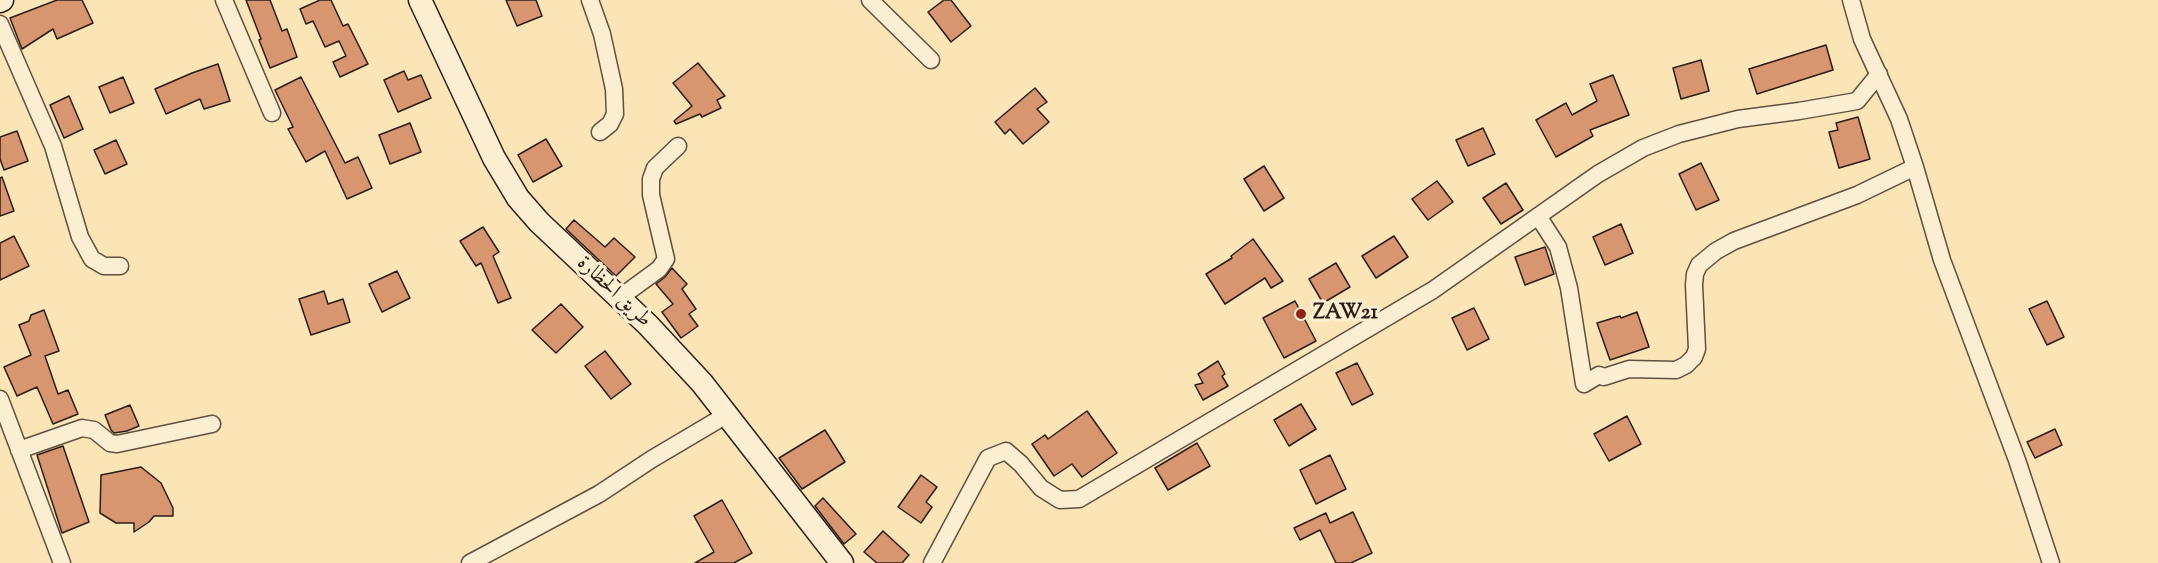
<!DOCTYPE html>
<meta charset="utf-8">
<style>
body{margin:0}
canvas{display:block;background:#fbe5b7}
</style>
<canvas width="2158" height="563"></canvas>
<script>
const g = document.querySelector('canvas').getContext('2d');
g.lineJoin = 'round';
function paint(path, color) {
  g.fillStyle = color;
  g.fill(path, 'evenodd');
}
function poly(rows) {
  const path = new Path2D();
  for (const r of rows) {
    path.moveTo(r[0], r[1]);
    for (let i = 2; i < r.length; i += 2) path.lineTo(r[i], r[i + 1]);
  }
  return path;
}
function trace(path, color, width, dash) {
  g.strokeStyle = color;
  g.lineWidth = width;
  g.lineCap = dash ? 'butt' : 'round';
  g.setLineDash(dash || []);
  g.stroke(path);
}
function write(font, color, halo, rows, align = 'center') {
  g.font = font + ' "Sorts Mill Goudy",Amiri,serif';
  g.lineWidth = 6;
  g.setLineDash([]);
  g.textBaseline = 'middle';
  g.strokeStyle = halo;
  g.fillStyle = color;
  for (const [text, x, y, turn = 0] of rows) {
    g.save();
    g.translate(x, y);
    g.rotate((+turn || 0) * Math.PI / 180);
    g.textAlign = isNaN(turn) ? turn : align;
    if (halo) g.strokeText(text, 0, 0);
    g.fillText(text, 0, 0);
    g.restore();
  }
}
const building = poly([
 [57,0,82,0,93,23,57,39,53,29,22,49,10,18,57,0],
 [246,0,270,0,282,31,287,29,297,57,270,68,259,40,261,39,246,0],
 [320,0,331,0,343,26,348,24,368,64,340,77,333,62,346,56,339,41,325,47,313,21,306,24,300,9,320,0],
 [506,0,536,0,542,16,517,26,506,0],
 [944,0,951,0,971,26,951,42,928,12,944,0],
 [1826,45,1833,70,1757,94,1749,69,1826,45],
 [1701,60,1709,91,1681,99,1673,68,1701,60],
 [698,63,725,96,717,100,721,108,702,117,700,114,676,124,674,121,692,106,673,83,698,63],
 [218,64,230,101,204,109,200,99,166,114,155,89,192,73,218,64],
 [404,71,408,80,421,75,431,98,398,112,384,80,404,71],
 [1613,75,1629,115,1590,130,1593,136,1556,157,1536,120,1566,103,1572,115,1597,101,1590,84,1613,75],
 [123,77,134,103,110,113,99,87,123,77],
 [301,77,345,163,358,157,372,188,347,199,325,151,306,162,288,129,293,127,275,90,301,77],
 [1035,88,1047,102,1037,109,1049,122,1023,144,1010,129,1005,134,995,122,1035,88],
 [69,96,83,129,64,138,50,105,69,96],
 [1858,117,1870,159,1839,168,1829,132,1838,130,1836,123,1858,117],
 [410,123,421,152,390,164,379,135,410,123],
 [1483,128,1495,154,1468,166,1456,140,1483,128],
 [17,131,28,161,4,170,0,159,0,137,17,131],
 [546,139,562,166,533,182,518,155,546,139],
 [116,140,127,164,105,174,94,150,116,140],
 [1701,163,1719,200,1696,210,1679,174,1701,163],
 [1264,166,1284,198,1264,211,1244,179,1264,166],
 [2,177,14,211,0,216,0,178,2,177],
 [1437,181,1453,202,1428,220,1412,199,1437,181],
 [1506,183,1523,210,1501,224,1483,198,1506,183],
 [574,220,605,247,614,238,635,257,616,276,566,229,574,220],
 [1621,224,1633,253,1605,265,1593,237,1621,224],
 [483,227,499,252,493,256,511,298,498,303,481,263,476,266,460,241,483,227],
 [14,236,29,266,0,280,0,243,14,236],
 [1394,236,1408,257,1376,278,1362,256,1394,236],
 [1253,239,1283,281,1271,288,1265,278,1225,304,1206,274,1232,258,1231,256,1253,239],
 [1545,247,1554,274,1525,285,1515,257,1545,247],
 [1336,263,1350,287,1323,303,1309,279,1336,263],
 [672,268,687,284,682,289,696,309,689,314,698,326,681,338,662,312,673,304,656,284,665,277,672,268],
 [397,271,410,298,382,312,369,284,397,271],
 [324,291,328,304,343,299,350,322,311,335,299,299,324,291],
 [1295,301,1316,341,1284,358,1263,318,1295,301],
 [2047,301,2064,337,2047,345,2029,309,2047,301],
 [561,304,583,327,556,353,532,330,561,304],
 [1474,308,1489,339,1467,350,1452,318,1474,308],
 [44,310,59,351,45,356,58,394,68,390,78,414,53,424,37,387,17,396,4,367,31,355,19,325,29,321,31,315,44,310],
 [1637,312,1649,347,1610,360,1597,323,1620,316,1621,318,1637,312],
 [605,351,631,384,611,399,585,366,605,351],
 [1218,361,1225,374,1222,376,1228,386,1203,400,1195,385,1203,383,1198,374,1218,361],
 [1357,363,1373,394,1352,405,1336,373,1357,363],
 [1301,404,1316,429,1289,446,1274,420,1301,404],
 [130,405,139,426,127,431,114,433,111,430,105,415,130,405],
 [1087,411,1117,453,1082,477,1072,464,1054,476,1032,444,1045,435,1048,439,1087,411],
 [1627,416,1641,444,1609,461,1594,434,1627,416],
 [2055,429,2062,445,2035,458,2027,442,2055,429],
 [825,430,845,462,802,489,779,458,825,430],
 [1197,443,1210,466,1168,490,1155,468,1197,443],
 [63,446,89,522,62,533,37,455,63,446],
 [1330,455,1346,489,1316,504,1300,470,1330,455],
 [141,467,161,483,173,508,173,516,154,516,149,522,134,532,134,523,116,523,100,513,101,475,141,467],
 [921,475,937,487,926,502,932,507,921,523,898,507,921,475],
 [823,498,856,534,844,544,815,506,823,498],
 [722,500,752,553,734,563,695,563,714,552,694,516,722,500],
 [1353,512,1372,553,1351,563,1336,563,1320,530,1300,540,1294,528,1326,513,1330,523,1353,512],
 [883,531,909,555,902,563,877,563,864,552,883,531]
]);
paint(building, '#d7966f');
trace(building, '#2b1e18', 1.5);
const street = poly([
 [224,0,272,113],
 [590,0,602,34,614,89,615,114,610,124,600,132],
 [870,0,931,60],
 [1851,0,1862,39,1899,119,1915,167,1942,260,2017,460,2051,563],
 [0,24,53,146,80,237,92,259,104,266,120,266],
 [1538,216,1558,247,1569,288,1584,384,1599,375,1604,377,1629,369,1676,370,1686,365,1694,357,1697,349,1694,285,1695,274,1699,265,1716,251,1734,241,1857,195,1915,167],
 [618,299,659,269,666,259,651,195,651,179,655,168,678,146],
 [0,399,62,563],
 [19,450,82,428,94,430,110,443,117,444,212,424],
 [470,563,599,494,652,459,728,414],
 [932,563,988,458,1006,451,1021,464,1041,488,1060,500,1079,499,1433,290,1598,174,1643,148,1679,134,1738,119,1799,111,1857,101,1879,74]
]);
const secondary = poly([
 [420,0,494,158,518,198,539,222,648,325,702,383,842,563],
 [0,1,2,0]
]);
trace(street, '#5f5040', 19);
trace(secondary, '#2b1e18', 25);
trace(street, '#fceed0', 16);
trace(secondary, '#fceed0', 22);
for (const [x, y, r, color] of [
 [1301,314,6,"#8f2418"]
]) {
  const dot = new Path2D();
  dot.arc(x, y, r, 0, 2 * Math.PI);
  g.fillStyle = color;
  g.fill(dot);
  trace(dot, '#fceed0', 2);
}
write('21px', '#2b1e18', '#fceed0', [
 ["طريق الحظارة",613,293,43]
]);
write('bold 21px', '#2b1e18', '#fceed0', [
 ["ZAW21",1313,314]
], 'left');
</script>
